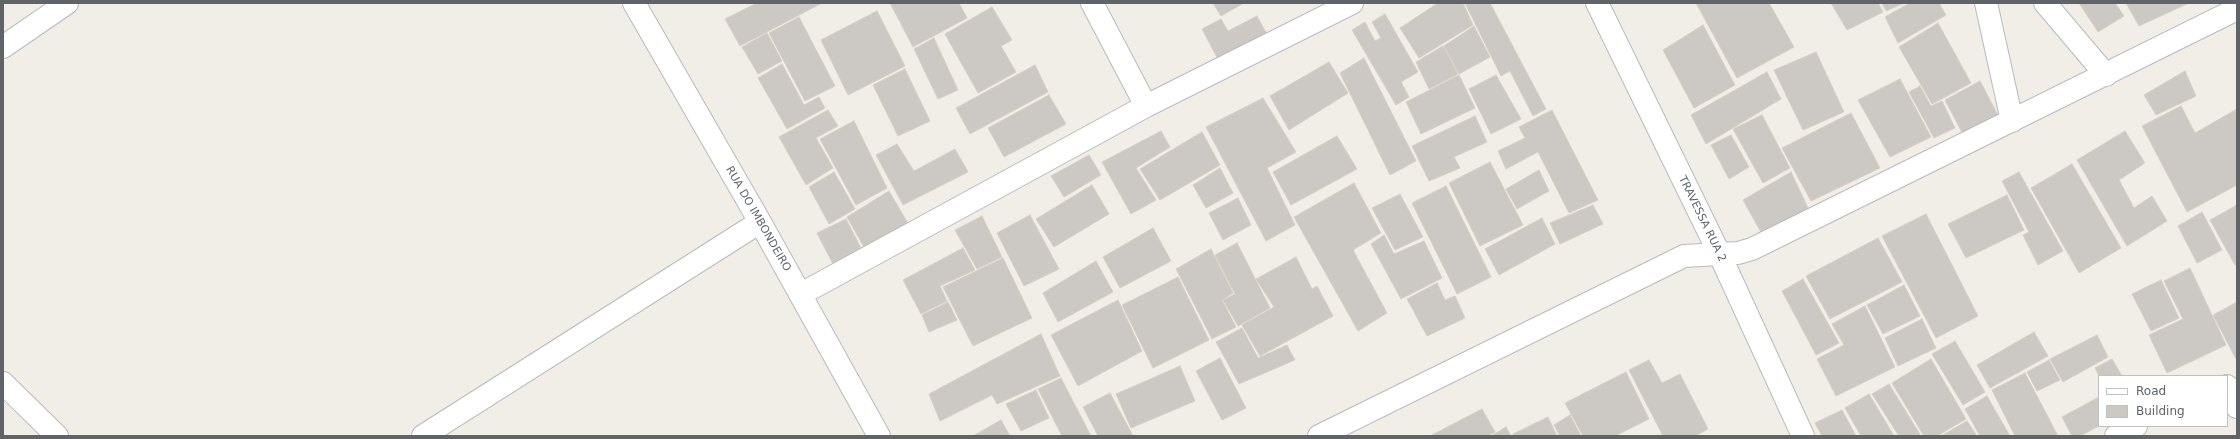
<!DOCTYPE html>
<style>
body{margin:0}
#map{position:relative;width:2240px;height:439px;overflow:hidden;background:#f1eee7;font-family:"DejaVu Sans",sans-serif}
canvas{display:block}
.frame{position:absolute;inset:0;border:4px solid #5e6468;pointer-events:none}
.legend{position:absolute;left:2098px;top:375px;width:130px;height:52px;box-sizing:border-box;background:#fff;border:1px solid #bfc1c3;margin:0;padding:5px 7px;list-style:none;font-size:12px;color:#5e6468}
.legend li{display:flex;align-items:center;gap:8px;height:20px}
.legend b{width:20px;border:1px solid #bfc1c3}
</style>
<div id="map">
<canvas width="2240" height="439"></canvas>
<div class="frame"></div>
<ul class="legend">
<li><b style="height:5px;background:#fff"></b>Road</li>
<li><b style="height:11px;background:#ccc9c4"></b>Building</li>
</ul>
</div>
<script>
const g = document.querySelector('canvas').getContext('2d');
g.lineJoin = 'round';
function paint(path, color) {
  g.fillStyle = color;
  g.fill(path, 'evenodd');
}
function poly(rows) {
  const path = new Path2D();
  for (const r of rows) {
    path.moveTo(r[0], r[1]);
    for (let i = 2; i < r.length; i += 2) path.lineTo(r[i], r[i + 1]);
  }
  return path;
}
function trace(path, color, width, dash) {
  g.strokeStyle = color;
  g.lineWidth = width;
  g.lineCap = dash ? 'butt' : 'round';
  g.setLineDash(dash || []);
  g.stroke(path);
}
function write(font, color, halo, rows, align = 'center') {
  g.font = font + ' "DejaVu Sans",sans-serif';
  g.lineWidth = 3;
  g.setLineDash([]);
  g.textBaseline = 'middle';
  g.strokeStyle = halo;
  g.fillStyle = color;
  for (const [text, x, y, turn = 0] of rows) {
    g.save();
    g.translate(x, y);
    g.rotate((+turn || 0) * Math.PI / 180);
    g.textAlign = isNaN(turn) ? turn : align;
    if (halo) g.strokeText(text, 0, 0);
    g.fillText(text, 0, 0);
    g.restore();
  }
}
const building = poly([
 [757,3,822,3,740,46,725,19,757,3],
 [890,3,959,3,967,18,913,47,890,3],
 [1213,3,1244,3,1221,16,1213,3],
 [1438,3,1463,3,1473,25,1419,58,1400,28,1438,3],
 [1465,3,1490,3,1546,109,1533,116,1510,71,1501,76,1465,3],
 [1696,3,1769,3,1794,47,1737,78,1696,3],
 [1831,3,1878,3,1883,12,1847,30,1831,3],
 [1882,3,1904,3,1886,11,1882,3],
 [1910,3,1939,3,1946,15,1898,43,1885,17,1910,3],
 [2079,3,2115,3,2124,16,2098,32,2079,3],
 [2126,3,2189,3,2139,26,2126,3],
 [992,7,1012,40,1001,46,1016,72,978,93,945,34,992,7],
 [877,11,905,66,848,95,821,40,877,11],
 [1385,14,1418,72,1401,82,1409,97,1396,105,1352,30,1365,22,1375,41,1381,38,1372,22,1385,14],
 [1257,16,1270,40,1221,65,1202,29,1221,19,1228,31,1257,16],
 [799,17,835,86,805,101,769,33,799,17],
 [1938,23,1971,83,1932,104,1899,47,1938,23],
 [1703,25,1735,85,1694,108,1663,50,1703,25],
 [1474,26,1490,57,1459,74,1444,46,1474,26],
 [767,33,782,61,758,74,742,47,767,33],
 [934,38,958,90,938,99,914,49,934,38],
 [1443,46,1458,74,1429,89,1416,62,1443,46],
 [1816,52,1844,112,1803,130,1774,70,1816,52],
 [1364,58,1416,161,1390,175,1340,73,1364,58],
 [1329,62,1348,93,1289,130,1270,96,1329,62],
 [782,64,804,105,819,97,825,108,787,129,758,78,782,64],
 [1035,65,1048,92,970,134,956,108,1035,65],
 [905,69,930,121,898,136,873,85,905,69],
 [2185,71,2196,96,2156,115,2144,95,2185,71],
 [1767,72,1781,99,1706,144,1691,115,1767,72],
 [1459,75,1475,108,1421,134,1406,102,1459,75],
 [1496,75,1521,119,1491,134,1469,89,1496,75],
 [1900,79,1931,137,1890,157,1858,100,1900,79],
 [1980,81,2001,121,1966,140,1945,100,1980,81],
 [1920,86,1931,106,1942,101,1955,128,1934,138,1909,92,1920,86],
 [1049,95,1066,124,1004,157,988,128,1049,95],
 [1263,98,1296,152,1267,168,1295,225,1266,241,1206,127,1263,98],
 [2181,106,2195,133,2237,109,2237,185,2187,212,2142,126,2181,106],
 [828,110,838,126,816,138,833,168,806,185,779,137,828,110],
 [1552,110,1598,200,1569,213,1538,152,1506,169,1498,151,1525,138,1519,127,1552,110],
 [1851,113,1880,168,1811,201,1782,148,1851,113],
 [1762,115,1790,168,1763,183,1733,129,1762,115],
 [1475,116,1487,142,1454,157,1460,168,1429,181,1412,146,1475,116],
 [854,121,887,188,856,205,820,139,854,121],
 [1161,131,1170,147,1136,168,1156,200,1131,214,1102,162,1161,131],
 [2125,131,2145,163,2119,180,2134,208,2152,196,2167,221,2127,246,2077,160,2125,131],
 [1202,132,1220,165,1160,200,1140,169,1202,132],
 [1731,135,1749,167,1729,179,1711,145,1731,135],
 [1337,136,1357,169,1291,205,1273,172,1337,136],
 [897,144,914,171,955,149,968,172,903,205,876,155,897,144],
 [1089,155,1101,175,1064,197,1051,176,1089,155],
 [1490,162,1523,225,1480,246,1449,183,1490,162],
 [2072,164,2121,248,2079,273,2031,188,2072,164],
 [1220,168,1233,193,1206,208,1193,185,1220,168],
 [1539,170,1549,191,1517,209,1506,189,1539,170],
 [834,172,855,209,829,224,809,187,834,172],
 [1791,172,1808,208,1762,234,1743,200,1791,172],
 [2019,172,2063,251,2038,265,2023,235,2029,232,2002,181,2019,172],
 [1354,183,1381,233,1353,250,1387,313,1358,331,1294,217,1354,183],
 [1092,185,1109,214,1054,247,1036,219,1092,185],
 [1446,186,1491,277,1457,294,1412,203,1446,186],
 [889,191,909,225,865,249,847,217,889,191],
 [1400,194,1423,237,1395,250,1372,208,1400,194],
 [2007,195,2024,230,1966,258,1948,224,2007,195],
 [1238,198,1251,225,1223,240,1209,213,1238,198],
 [1593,205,1603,224,1560,244,1550,223,1593,205],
 [2237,205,2237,264,2235,265,2210,220,2237,205],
 [2202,212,2222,250,2197,263,2178,226,2202,212],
 [1926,214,1978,316,1936,338,1882,236,1926,214],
 [1030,215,1059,269,1024,286,997,233,1030,215],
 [982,216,1002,257,977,269,955,230,982,216],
 [1542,218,1555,244,1499,275,1485,249,1542,218],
 [846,219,864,254,835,268,817,233,846,219],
 [1153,228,1171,261,1120,288,1103,257,1153,228],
 [1384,235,1394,254,1424,241,1442,278,1401,299,1371,244,1384,235],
 [1878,238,1902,282,1830,319,1806,276,1878,238],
 [1237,243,1270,308,1238,326,1223,300,1235,294,1215,255,1237,243],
 [963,248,975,270,940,286,947,301,921,314,903,280,963,248],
 [1211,249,1233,293,1222,300,1236,327,1212,339,1176,269,1211,249],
 [1296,257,1312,289,1317,286,1333,316,1260,356,1242,325,1274,307,1256,279,1296,257],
 [1003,258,1032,318,973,346,943,287,1003,258],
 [1096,261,1113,292,1058,322,1043,293,1096,261],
 [2190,268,2226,345,2167,373,2149,335,2183,319,2164,281,2190,268],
 [1178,277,1209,340,1153,368,1122,305,1178,277],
 [1803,279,1839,343,1816,355,1782,291,1803,279],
 [2161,280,2179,318,2151,331,2132,294,2161,280],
 [1437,283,1445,300,1455,296,1465,318,1427,336,1407,299,1437,283],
 [1904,285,1920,316,1883,334,1867,305,1904,285],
 [1118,300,1142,351,1078,386,1051,335,1118,300],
 [948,302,957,320,929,332,922,315,948,302],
 [2237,302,2237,359,2236,359,2213,315,2237,302],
 [1865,306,1895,367,1836,396,1817,359,1844,345,1832,324,1865,306],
 [1922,319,1936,348,1898,366,1885,338,1922,319],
 [1242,328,1258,358,1287,345,1295,360,1239,384,1216,342,1242,328],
 [2034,332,2048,356,1990,388,1977,365,2034,332],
 [1041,334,1060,376,997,404,992,395,940,421,929,394,1041,334],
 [2097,335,2108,357,2063,382,2050,359,2097,335],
 [1955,341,1985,392,1963,405,1932,354,1955,341],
 [1220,358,1246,408,1222,420,1196,371,1220,358],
 [1931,359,1966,419,1937,436,1924,436,1892,383,1931,359],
 [2112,359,2122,376,2099,376,2095,368,2112,359],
 [1649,360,1662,383,1680,374,1708,429,1695,436,1663,436,1629,370,1649,360],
 [2049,360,2060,380,2037,391,2027,372,2049,360],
 [1180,366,1195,401,1131,428,1116,394,1180,366],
 [1626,372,1649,419,1615,436,1583,436,1565,403,1626,372],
 [2025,373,2058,436,2015,436,1992,390,2025,373],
 [1061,378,1091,436,1062,436,1038,389,1061,378],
 [1889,384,1921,436,1899,436,1872,394,1889,384],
 [1036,390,1049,418,1021,431,1006,404,1036,390],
 [1110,393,1133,436,1098,436,1083,407,1110,393],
 [1869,394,1894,436,1861,436,1845,408,1869,394],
 [1987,396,2010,436,1980,436,1965,409,1987,396],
 [2099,397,2099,426,2080,436,2072,436,2062,417,2099,397],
 [1482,409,1495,432,1487,436,1430,436,1482,409],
 [1842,410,1856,436,1822,436,1815,423,1842,410],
 [1570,415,1581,436,1560,436,1554,425,1570,415],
 [1548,417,1557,436,1514,436,1513,434,1548,417],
 [1001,420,1010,436,973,436,1001,420],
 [1967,421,1977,436,1941,436,1967,421],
 [1506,427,1511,436,1491,436,1506,427]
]);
paint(building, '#ccc9c4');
trace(building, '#d6cfc5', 1);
const minor = poly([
 [634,3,760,222,879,436],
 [1092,3,1146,106],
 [1597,3,1719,253,1803,436],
 [1986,3,2012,121],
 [2045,3,2106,75],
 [3,47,67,3],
 [801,294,1146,106,1352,3],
 [3,383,57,436],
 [2227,386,2237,407],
 [423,436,760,222],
 [1319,436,1684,256,1738,253,1752,249,2237,9],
 [2116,436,2136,426]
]);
trace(minor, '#b7babe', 24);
trace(minor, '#fff', 22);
write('11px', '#5e6468', '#fff', [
 ["RUA DO IMBONDEIRO",758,219,60],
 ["TRAVESSA RUA 2",1702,219,64]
]);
</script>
